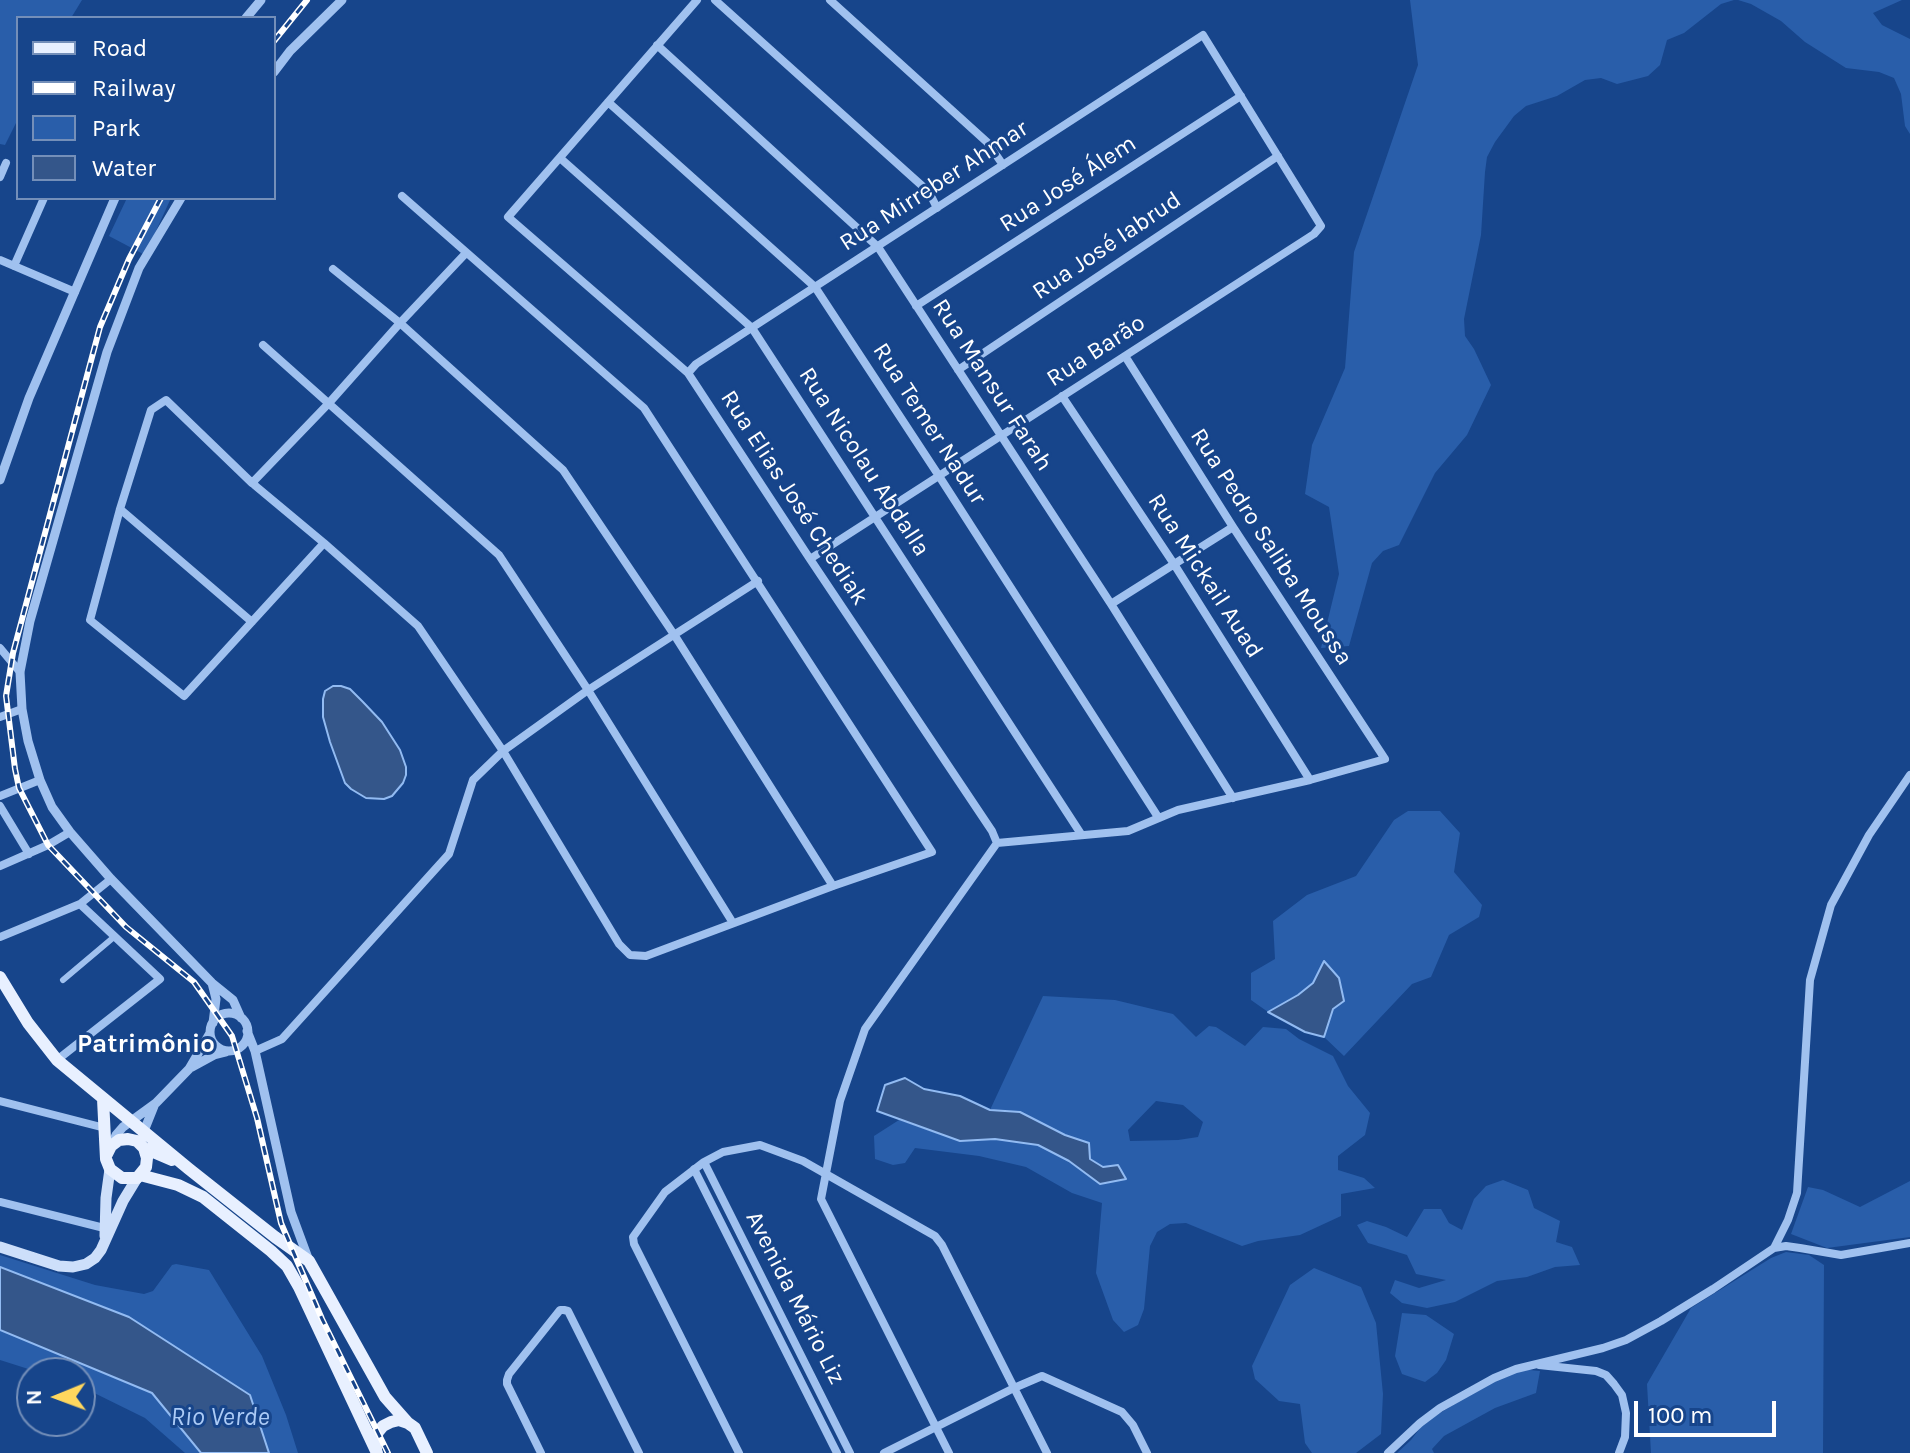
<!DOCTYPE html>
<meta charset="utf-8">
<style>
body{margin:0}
#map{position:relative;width:1910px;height:1453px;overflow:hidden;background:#17458b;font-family:Karla,sans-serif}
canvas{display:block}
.legend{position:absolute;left:16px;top:16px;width:260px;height:184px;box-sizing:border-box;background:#17458b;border:2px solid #748fb9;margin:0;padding:10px 14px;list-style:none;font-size:24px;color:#fff}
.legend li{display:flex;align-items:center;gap:16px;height:40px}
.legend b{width:40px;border:2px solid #748fb9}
.north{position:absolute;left:16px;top:1357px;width:80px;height:80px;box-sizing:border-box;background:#17458b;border:2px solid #748fb9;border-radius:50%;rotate:269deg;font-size:22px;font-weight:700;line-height:32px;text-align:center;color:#fff}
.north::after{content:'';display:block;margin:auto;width:28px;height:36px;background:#ffd75e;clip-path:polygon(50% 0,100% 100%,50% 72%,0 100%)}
.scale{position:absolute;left:1634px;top:1401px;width:142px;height:36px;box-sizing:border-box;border:4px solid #fff;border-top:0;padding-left:10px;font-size:24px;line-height:28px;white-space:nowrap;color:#fff;-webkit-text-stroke:6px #17458b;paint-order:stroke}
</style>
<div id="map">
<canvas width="1910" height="1453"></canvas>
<ul class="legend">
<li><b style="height:10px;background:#e8f0ff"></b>Road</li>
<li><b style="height:10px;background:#fff"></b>Railway</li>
<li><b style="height:22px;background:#295eaa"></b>Park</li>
<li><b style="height:22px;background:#34568a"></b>Water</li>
</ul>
<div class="north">N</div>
<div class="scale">100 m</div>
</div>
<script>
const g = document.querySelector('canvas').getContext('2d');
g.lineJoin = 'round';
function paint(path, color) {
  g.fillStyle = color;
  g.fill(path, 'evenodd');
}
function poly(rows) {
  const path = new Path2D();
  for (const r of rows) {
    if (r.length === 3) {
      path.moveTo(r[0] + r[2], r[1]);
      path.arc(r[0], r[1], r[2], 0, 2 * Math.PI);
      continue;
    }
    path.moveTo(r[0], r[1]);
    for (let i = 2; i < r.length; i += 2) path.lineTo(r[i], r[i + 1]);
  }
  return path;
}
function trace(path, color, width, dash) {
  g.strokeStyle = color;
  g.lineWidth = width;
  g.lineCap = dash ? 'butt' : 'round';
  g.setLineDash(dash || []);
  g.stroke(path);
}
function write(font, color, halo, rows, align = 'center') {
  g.font = font + ' Karla,sans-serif';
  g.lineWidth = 6;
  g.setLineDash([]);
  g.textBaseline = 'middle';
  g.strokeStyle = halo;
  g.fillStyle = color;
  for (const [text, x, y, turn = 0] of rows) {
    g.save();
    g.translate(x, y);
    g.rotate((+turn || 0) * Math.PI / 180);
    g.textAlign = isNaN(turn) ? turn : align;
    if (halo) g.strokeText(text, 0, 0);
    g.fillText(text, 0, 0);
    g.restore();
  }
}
paint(poly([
 [0,0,82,0,71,18,18,18,18,119,5,145,0,144],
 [1410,0,1734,0,1721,4,1684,33,1667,40,1660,65,1648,76,1617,84,1601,78,1585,80,1557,96,1526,106,1514,116,1495,142,1487,157,1485,172,1481,235,1464,319,1465,336,1474,349,1491,385,1467,435,1435,473,1399,545,1383,551,1372,563,1349,646,1321,648,1339,574,1329,507,1305,494,1312,445,1345,368,1354,252,1418,65],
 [1738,0,1902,0,1873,13,1882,25,1910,39,1910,134,1905,126,1901,94,1894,78,1879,72,1846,68,1805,42,1781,21,1751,4],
 [127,198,171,198,145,255,109,236],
 [1408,811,1440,811,1460,833,1454,872,1482,905,1479,917,1449,935,1431,977,1412,984,1344,1056,1324,1037,1333,1009,1323,962,1313,983,1298,995,1268,1012,1251,1000,1251,973,1275,959,1273,921,1307,895,1356,876,1394,820],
 [1043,996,1115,1000,1173,1014,1196,1037,1209,1026,1216,1027,1245,1046,1263,1027,1286,1029,1299,1039,1333,1056,1348,1086,1370,1113,1365,1135,1338,1156,1338,1170,1364,1178,1375,1188,1341,1194,1341,1216,1300,1235,1258,1241,1242,1246,1186,1223,1170,1224,1157,1232,1150,1246,1144,1309,1138,1325,1124,1332,1113,1320,1096,1273,1102,1203,1072,1193,1026,1167,979,1156,915,1148,905,1163,893,1165,875,1159,874,1136,899,1120,960,1141,995,1139,1038,1145,1069,1161,1100,1183,1126,1179,1118,1165,1103,1167,1089,1158,1088,1143,1065,1135,1020,1112,990,1110],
 [1156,1101,1183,1105,1203,1122,1198,1137,1178,1140,1130,1141,1128,1130],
 [1503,1180,1528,1190,1534,1208,1560,1221,1556,1242,1572,1247,1580,1265,1555,1267,1527,1277,1497,1281,1455,1302,1427,1308,1402,1303,1390,1293,1395,1280,1419,1288,1446,1280,1416,1274,1407,1255,1368,1243,1357,1225,1367,1221,1386,1227,1407,1237,1424,1209,1441,1209,1449,1223,1462,1230,1474,1199,1486,1186],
 [1910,1181,1910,1237,1827,1248,1791,1234,1808,1187,1823,1190,1860,1207],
 [1786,1252,1809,1255,1824,1265,1823,1453,1651,1453,1647,1384,1691,1308,1771,1258],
 [0,1255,95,1285,144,1294,153,1291,172,1265,176,1264,209,1270,262,1356,286,1415,298,1453,269,1453,250,1394,129,1317,0,1267],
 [1314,1268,1361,1287,1376,1323,1383,1394,1381,1434,1356,1453,1312,1453,1305,1443,1300,1404,1279,1401,1255,1379,1252,1366,1290,1285],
 [1402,1313,1426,1315,1454,1334,1446,1360,1437,1373,1425,1382,1402,1374,1395,1356],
 [0,1330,152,1393,201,1453,185,1453,145,1418,80,1386,80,1373,41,1373,0,1360],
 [1519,1369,1540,1371,1536,1393,1495,1408,1444,1436,1432,1449,1434,1453,1397,1453,1411,1440,1424,1423,1487,1384]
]), '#295eaa');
const water = poly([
 [333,686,341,686,350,689,363,702,382,722,400,750,406,767,406,775,403,783,392,796,384,799,366,798,351,789,345,783,330,742,323,717,323,699,325,691,333,686],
 [1324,961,1339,978,1344,1001,1333,1009,1324,1037,1305,1032,1268,1012,1298,995,1313,983,1324,961],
 [905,1078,924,1089,960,1096,990,1110,1020,1112,1065,1135,1089,1143,1090,1159,1103,1167,1118,1165,1126,1179,1100,1184,1069,1161,1038,1145,995,1139,960,1141,877,1111,885,1085,905,1078],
 [0,1267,129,1317,250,1395,269,1453,201,1453,152,1393,0,1330,0,1267]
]);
paint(water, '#34568a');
trace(water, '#92bbf2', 2);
trace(poly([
 [63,980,114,937]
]), '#a0c1ef', 6);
trace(poly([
 [697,0,508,217,688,373,810,559,992,831,997,843],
 [715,0,929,192,937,208],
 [830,0,988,143,1003,165],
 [657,45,878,247,1111,604,1233,798],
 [608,102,815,287,939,476,1158,817],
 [560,158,752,328,1081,834],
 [0,177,6,163],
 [0,260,75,292],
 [14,266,44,198],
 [333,269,400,323,563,470,675,636,833,886],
 [916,306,1241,96],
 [263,345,499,555,588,690,733,923],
 [958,370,1278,156],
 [688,373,696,364,1203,35,1321,226,1314,234,810,559],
 [1062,396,1174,564,1310,780],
 [252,483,329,403,400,323,466,253],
 [120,509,252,622],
 [324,543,184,696,90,620,120,509,151,410,166,400,252,483,324,543,418,626,503,751,619,944,630,955,646,956,833,886,932,852,644,408,402,196],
 [1111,604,1233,527],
 [0,648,20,672],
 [0,717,22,709],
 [0,796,40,780],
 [0,806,29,854],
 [997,843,1128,831,1178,810,1310,780,1385,759,1233,527,1125,356],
 [0,866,48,845,70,832],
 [0,937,80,904,111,879],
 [255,1051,282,1039,449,854,473,780,503,751,588,690,758,581],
 [57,1060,160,979,80,904],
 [0,1101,105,1128],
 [704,1162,850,1453],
 [694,1169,837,1453],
 [0,1202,108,1229],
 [1774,1248,1786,1246,1800,1248,1841,1255,1910,1243],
 [1539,1365,1596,1371,1606,1375,1614,1384,1622,1395,1626,1413,1625,1437,1619,1453],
 [541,1453,507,1384,507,1380,509,1374,560,1310,564,1310,568,1311,639,1453],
 [739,1453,634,1244,633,1237,665,1192,704,1162,723,1152,760,1145,803,1161,935,1236,942,1245,1047,1453],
 [884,1453,1014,1388,1042,1376,1122,1412,1133,1425,1147,1453],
 [949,1453,821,1199,840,1101,865,1029,997,843],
 [1388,1453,1420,1423,1440,1408,1494,1378,1516,1369,1603,1348,1626,1340,1661,1321,1713,1289,1774,1248,1788,1220,1797,1193,1810,980,1831,905,1869,835,1910,775]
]), '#a0c1ef', 8);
trace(poly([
 [246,18,261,0],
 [274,72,290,51,342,0],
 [181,198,139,268,107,352,30,621,20,672,22,709,28,741,40,780,52,807,70,832,111,879,212,983,233,1000,241,1018],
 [0,480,29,398,115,198],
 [212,983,216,999,213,1023],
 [229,1032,19],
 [247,1031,255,1051,291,1212,308,1258],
 [192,1067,214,1055,226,1052],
 [144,1137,144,1131,154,1106],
 [111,1146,116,1135,123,1127,156,1103,189,1069,210,1033]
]), '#a0c1ef', 9);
trace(poly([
 [105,1236,106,1198,110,1169],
 [0,1247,59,1266,73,1267,86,1264,95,1258,101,1250,123,1201,137,1178]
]), '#cddffa', 11);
trace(poly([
 [0,977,28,1023,57,1060,189,1169,275,1237,309,1261,385,1397,408,1423],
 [103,1099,106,1159,110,1169,122,1178,137,1178,146,1167,147,1158,144,1148],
 [107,1154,111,1146,119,1140,128,1139,137,1141,144,1148,172,1160],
 [140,1175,178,1185,203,1197,271,1251,287,1266,299,1287,377,1453],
 [376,1449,375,1440,378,1432,383,1426,391,1422,399,1420,408,1423,415,1428,427,1453]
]), '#e8f0ff', 12);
const rail = poly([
 [274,41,307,0],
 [161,198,129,259,100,327,13,653,6,696,15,769,19,788,48,845,126,927,194,982,232,1036,257,1118,281,1223,322,1319,388,1453]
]);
trace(rail, '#fff', 6);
trace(rail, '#17458b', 3, [9]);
write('24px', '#fff', '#17458b', [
 ["Rua José Álem",1068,184,-33],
 ["Rua Mirreber Ahmar",934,186,-33],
 ["Rua José Iabrud",1107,246,-34],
 ["Rua Barão",1096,351,-33],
 ["Rua Mansur Farah",992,385,57],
 ["Rua Temer Nadur",929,424,57],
 ["Rua Nicolau Abdalla",864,462,57],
 ["Rua Elias José Chediak",794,498,57],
 ["Rua Pedro Saliba Moussa",1271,547,57],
 ["Rua Mickail Auad",1205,576,57],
 ["Avenida Mário Liz",795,1298,63]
]);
write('bold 26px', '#fff', '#17458b', [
 ["Patrimônio",146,1045]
]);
write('italic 26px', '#accbf6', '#17458b', [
 ["Rio Verde",220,1418]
]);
</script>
